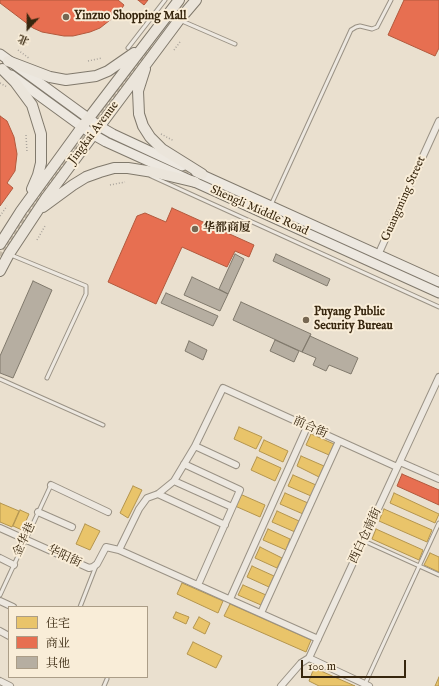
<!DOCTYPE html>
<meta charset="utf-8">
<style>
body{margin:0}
#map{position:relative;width:439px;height:686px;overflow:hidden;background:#eae0cf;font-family:"IM FELL English","Noto Serif SC",serif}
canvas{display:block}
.legend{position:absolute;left:8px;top:606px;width:140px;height:72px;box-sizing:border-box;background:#f9edd8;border:1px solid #ab9d87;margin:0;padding:5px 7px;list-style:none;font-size:12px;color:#37260e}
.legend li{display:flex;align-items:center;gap:8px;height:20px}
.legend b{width:20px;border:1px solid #ab9d87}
.north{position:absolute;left:8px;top:8px;width:40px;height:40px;-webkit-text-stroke:3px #f9edd8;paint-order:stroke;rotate:202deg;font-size:11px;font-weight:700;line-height:16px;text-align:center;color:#37260e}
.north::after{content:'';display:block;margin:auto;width:14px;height:18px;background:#37260e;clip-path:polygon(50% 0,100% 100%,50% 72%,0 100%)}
.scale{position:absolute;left:301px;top:660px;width:105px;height:18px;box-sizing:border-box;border:2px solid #37260e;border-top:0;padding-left:5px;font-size:12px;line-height:14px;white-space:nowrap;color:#37260e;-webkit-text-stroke:3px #f9edd8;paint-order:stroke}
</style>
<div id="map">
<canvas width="439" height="686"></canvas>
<ul class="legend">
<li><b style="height:11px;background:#e9c46a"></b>住宅</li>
<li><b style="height:11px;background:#e76f51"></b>商业</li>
<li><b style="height:11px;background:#b6aea1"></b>其他</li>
</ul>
<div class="north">北</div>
<div class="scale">100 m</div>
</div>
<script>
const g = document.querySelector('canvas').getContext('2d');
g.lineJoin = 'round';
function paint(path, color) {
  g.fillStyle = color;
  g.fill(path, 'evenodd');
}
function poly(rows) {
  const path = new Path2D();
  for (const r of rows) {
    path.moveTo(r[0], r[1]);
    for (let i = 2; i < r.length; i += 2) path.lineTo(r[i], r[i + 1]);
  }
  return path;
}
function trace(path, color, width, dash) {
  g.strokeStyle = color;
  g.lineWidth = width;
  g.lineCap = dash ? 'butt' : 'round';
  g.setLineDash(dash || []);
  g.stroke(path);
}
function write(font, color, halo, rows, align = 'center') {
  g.font = font + ' "IM FELL English","Noto Serif SC",serif';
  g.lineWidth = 4;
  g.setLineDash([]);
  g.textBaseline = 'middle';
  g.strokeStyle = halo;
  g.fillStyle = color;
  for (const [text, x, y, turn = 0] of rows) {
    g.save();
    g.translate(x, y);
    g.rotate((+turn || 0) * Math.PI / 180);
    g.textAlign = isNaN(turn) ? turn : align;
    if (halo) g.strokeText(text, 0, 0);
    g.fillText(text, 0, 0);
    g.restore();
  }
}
const homes = poly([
 [239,427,262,437,256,449,234,439,239,427],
 [311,434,334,444,329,455,306,445,311,434],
 [264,440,288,451,283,462,259,451,264,440],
 [301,456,324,466,319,477,297,466,301,456],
 [257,457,281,468,275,481,251,470,257,457],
 [293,475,316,485,311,496,288,486,293,475],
 [133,486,142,490,128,518,120,513,133,486],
 [285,493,308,503,303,514,280,504,285,493],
 [394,493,439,514,435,523,390,503,394,493],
 [240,494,265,505,260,517,235,506,240,494],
 [0,503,19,511,12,527,0,522,0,503],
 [384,509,432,530,427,542,379,521,384,509],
 [20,510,29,514,22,530,13,526,20,510],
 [277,511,299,521,295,532,272,522,277,511],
 [85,524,100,531,90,550,76,544,85,524],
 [268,529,290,539,286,550,263,540,268,529],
 [376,529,423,550,419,560,372,539,376,529],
 [260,547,282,558,277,568,255,558,260,547],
 [430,553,439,557,439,572,424,565,430,553],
 [252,566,274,576,269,587,247,577,252,566],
 [182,583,223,601,218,613,177,594,182,583],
 [243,585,266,595,261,605,238,595,243,585],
 [230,604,311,640,306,652,224,616,230,604],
 [176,612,189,617,186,624,173,618,176,612],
 [199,617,210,623,205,634,193,628,199,617],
 [193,642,222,656,216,668,187,654,193,642],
 [314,668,355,686,319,686,309,681,314,668],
 [439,677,439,686,435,686,439,677]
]);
paint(homes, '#e9c46a');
trace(homes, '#b4954e', 1);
const shops = poly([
 [0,0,118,0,124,5,119,13,100,28,90,32,73,36,64,36,42,32,33,28,0,3,0,0],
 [138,0,148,0,144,5,138,0],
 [404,0,439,0,439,48,435,56,388,35,404,0],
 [0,116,7,121,14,137,17,154,15,171,7,183,13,188,0,206,0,116],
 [172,208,254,245,249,257,235,251,227,267,182,247,156,304,108,282,137,216,145,213,166,222,172,208],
 [402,474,439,490,439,505,397,486,402,474]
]);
paint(shops, '#e76f51');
trace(shops, '#b2593d', 1);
const building = poly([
 [235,254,244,259,228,294,219,289,235,254],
 [276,254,330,279,327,286,273,261,276,254],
 [192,277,228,294,220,311,184,295,192,277],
 [33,281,52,290,13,378,0,373,0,356,33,281],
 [166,293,218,316,213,326,161,303,166,293],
 [241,302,311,334,302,352,233,320,241,302],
 [310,336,358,358,351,374,329,365,326,371,313,365,316,358,302,352,310,336],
 [275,340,299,351,294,362,270,351,275,340],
 [189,341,207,350,203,360,185,351,189,341]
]);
paint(building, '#b6aea1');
trace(building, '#80796c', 1);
trace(poly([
 [51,97,85,122],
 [96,130,109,137,193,176],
 [0,256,36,201,92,127,151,45]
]), '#c6bba8', 4.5, [4.5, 2]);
const service = poly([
 [182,21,235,44],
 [128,48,165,0],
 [151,176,439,307],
 [271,205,351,30,356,27,360,26,372,29,377,27,391,0],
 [11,255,86,286,86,294,47,378],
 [0,379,103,425],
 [364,541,439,575],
 [0,595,51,485],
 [80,607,96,566],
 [365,684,439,523],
 [104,686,107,679]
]);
const minor = poly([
 [378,255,439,121],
 [195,446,236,465],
 [400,462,439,479],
 [184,464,240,490,198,585],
 [174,481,232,507],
 [51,485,108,512],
 [158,494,225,525],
 [38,512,72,527],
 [0,528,89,568,93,567,97,564,106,547,119,550],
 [0,558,14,565],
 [230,599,307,427],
 [0,601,13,607],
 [261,613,339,441],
 [0,631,9,636],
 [318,639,119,550,139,509,147,498,158,494,174,481,195,446,223,388,397,467],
 [309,658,369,686],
 [0,681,10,686],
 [281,686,301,663,309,658,439,377]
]);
const secondary = poly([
 [0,54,99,126,113,134,182,166],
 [11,75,92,134,106,142,439,293],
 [196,172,439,282]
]);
const primary = poly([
 [8,61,50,77,66,80,96,76,108,71,134,53],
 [2,69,15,82,32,105,41,134,41,163,38,175,32,189],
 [145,69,138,91,139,114,143,126,150,137,162,149,202,174],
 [43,207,73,185,86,177,100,172,114,168,128,168,153,172,195,182],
 [0,244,21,211,82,127,179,0],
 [0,271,9,254,46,198,179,20,196,0]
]);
trace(service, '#9a9285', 5);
trace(minor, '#9a9285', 8);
trace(secondary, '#80796c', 11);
trace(primary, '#80796c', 12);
trace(poly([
 [18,50,30,59],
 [174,50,180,42],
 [88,61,102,58],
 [0,83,7,87],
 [161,134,174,141],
 [26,135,27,152],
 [110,185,125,182],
 [0,216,7,206],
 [37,240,45,226]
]), '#aaa49c', 1.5, [1, 2]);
trace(service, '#ede8e0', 3);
trace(minor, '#ede8e0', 6);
trace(secondary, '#ede8e0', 9);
trace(primary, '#ebe5db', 10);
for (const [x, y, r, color] of [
 [66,17,4,"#766752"],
 [195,229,4,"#766752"],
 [306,320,4,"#766752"]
]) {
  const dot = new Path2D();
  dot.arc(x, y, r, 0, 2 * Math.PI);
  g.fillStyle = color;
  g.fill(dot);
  trace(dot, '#f9edd8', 1.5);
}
write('bold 12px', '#37260e', '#f9edd8', [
 ["Yinzuo Shopping Mall",74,17],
 ["华都商厦",203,229],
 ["Puyang Public",314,313],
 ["Security Bureau",314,327]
], 'left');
write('12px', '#37260e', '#f9edd8', [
 ["Jingkai Avenue",94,133,-53],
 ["Guangming Street",404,199,-66],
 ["Shengli Middle Road",259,211,24],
 ["前合街",310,428,24],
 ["西白仓南街",366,536,-65],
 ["金华巷",25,540,-65],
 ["华阳街",64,557,25]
]);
</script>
